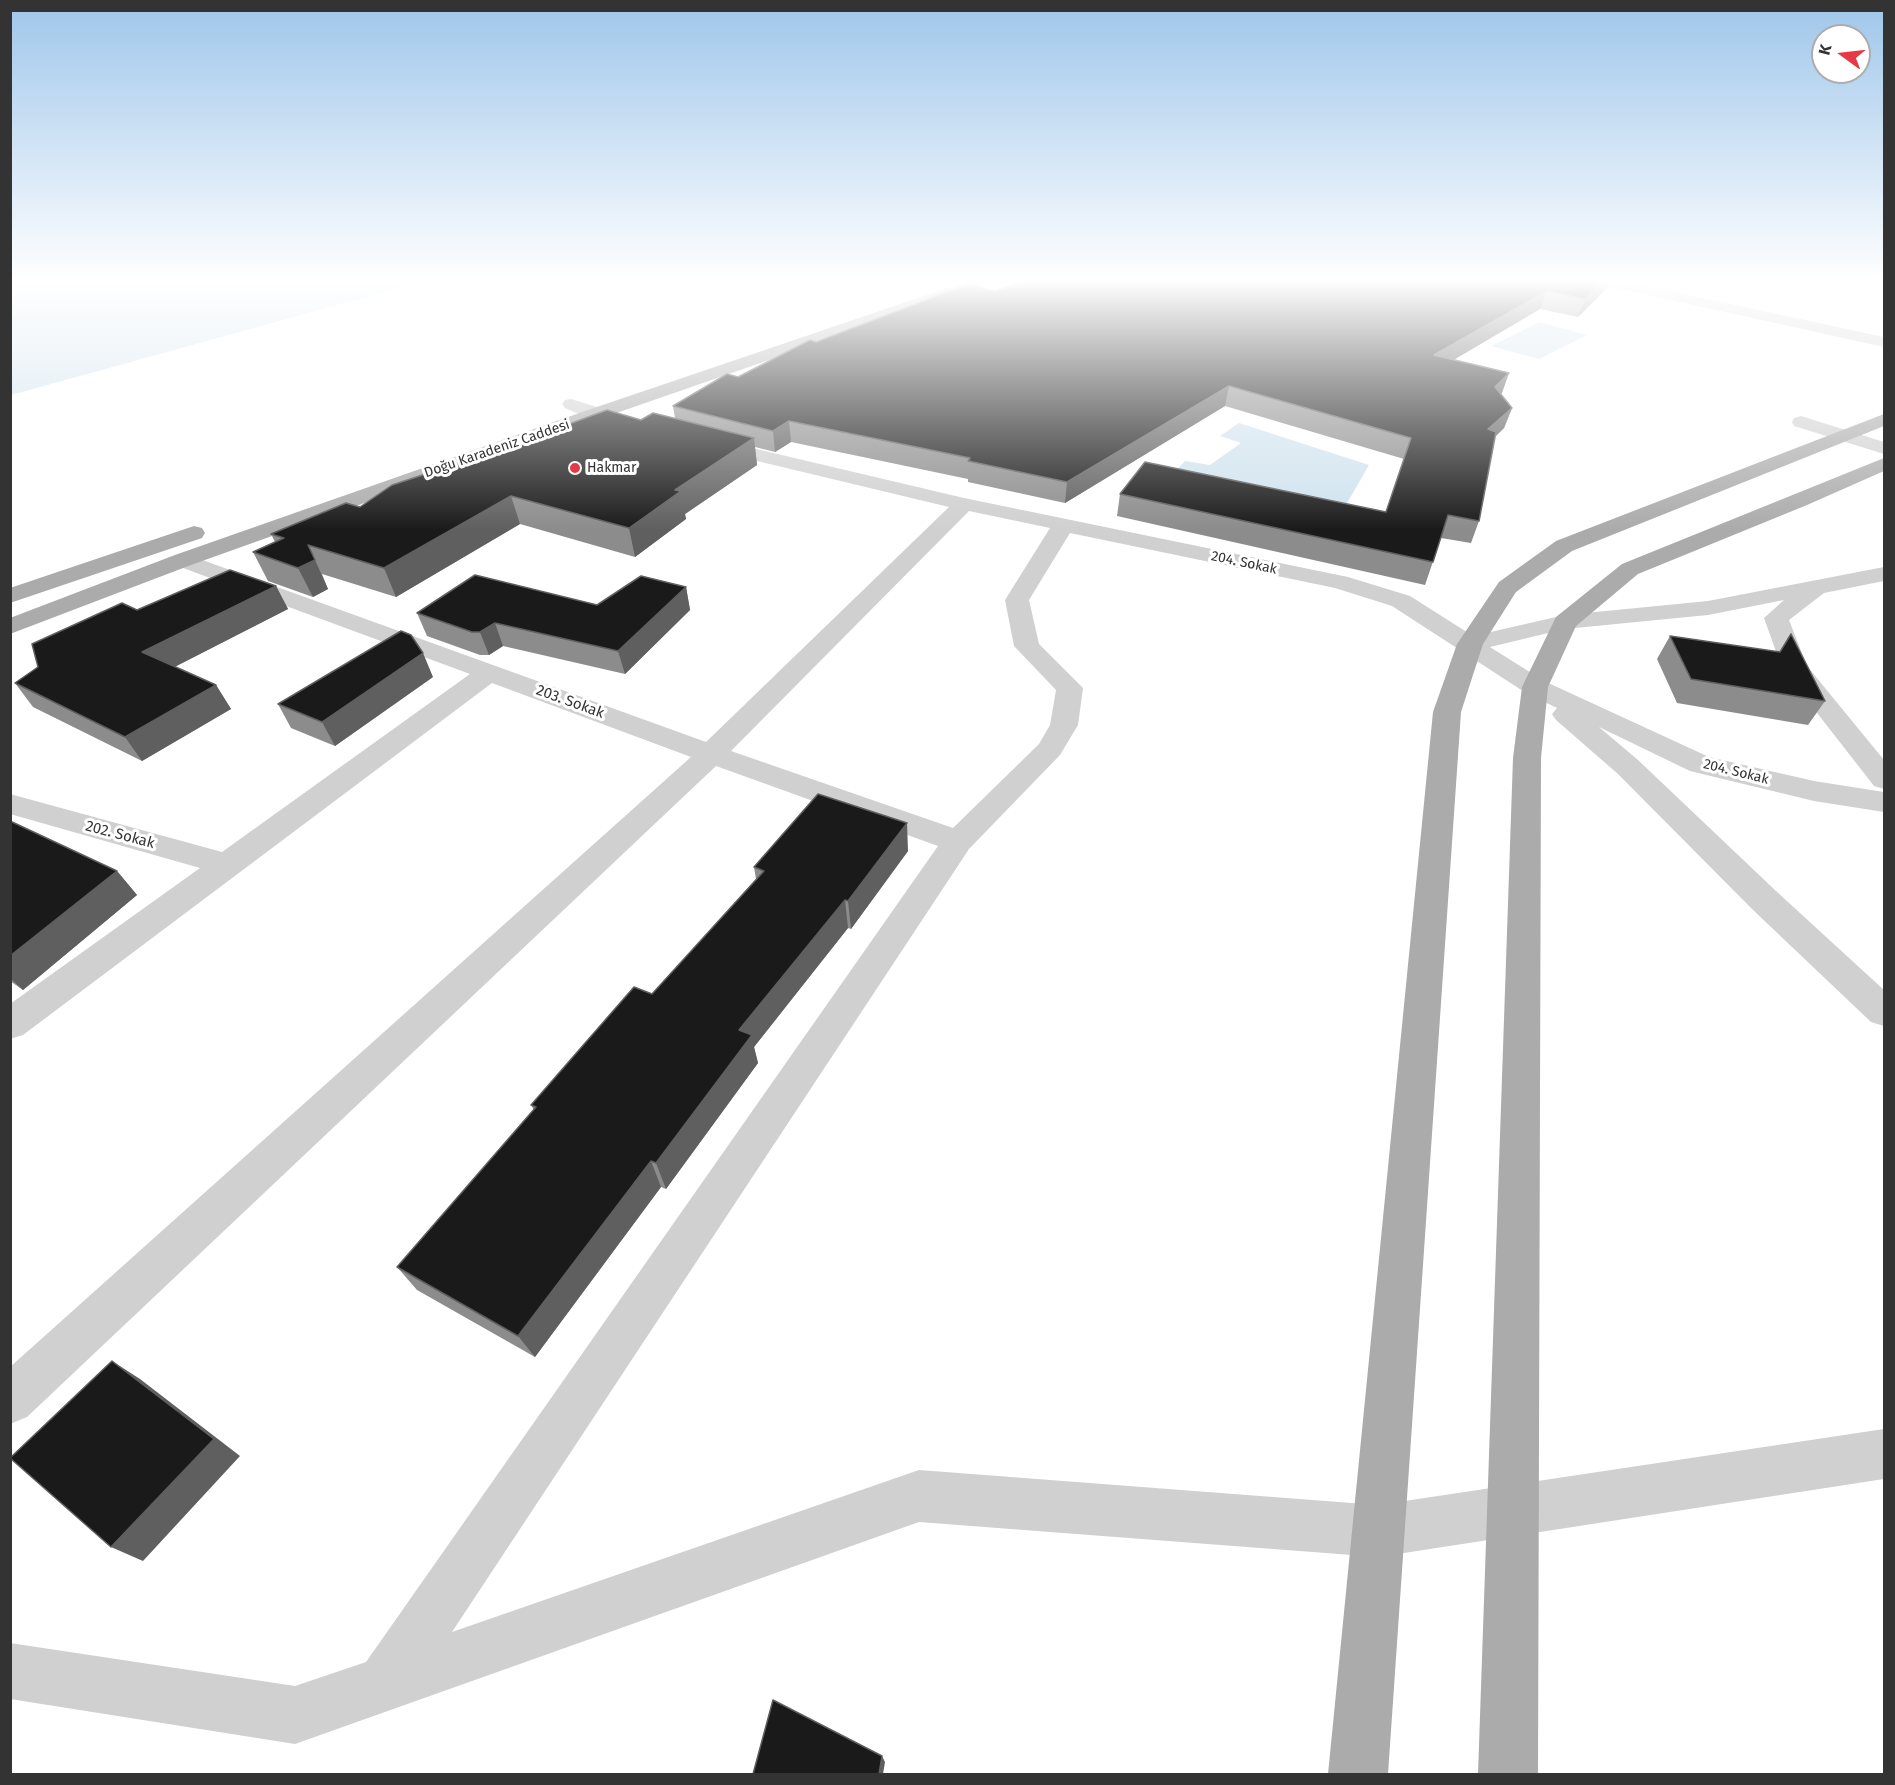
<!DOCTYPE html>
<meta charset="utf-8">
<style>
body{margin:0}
#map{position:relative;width:1895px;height:1785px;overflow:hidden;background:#fff;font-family:"Fira Sans",sans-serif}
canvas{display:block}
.frame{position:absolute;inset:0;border:12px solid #333;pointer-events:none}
.north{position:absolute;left:1811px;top:24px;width:60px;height:60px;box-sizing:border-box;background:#fff;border:2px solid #adadad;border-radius:50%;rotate:285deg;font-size:16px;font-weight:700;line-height:24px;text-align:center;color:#333}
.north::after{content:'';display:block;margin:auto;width:21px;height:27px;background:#e63946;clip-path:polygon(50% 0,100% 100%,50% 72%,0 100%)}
</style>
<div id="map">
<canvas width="1895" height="1785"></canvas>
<div class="frame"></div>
<div class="north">K</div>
</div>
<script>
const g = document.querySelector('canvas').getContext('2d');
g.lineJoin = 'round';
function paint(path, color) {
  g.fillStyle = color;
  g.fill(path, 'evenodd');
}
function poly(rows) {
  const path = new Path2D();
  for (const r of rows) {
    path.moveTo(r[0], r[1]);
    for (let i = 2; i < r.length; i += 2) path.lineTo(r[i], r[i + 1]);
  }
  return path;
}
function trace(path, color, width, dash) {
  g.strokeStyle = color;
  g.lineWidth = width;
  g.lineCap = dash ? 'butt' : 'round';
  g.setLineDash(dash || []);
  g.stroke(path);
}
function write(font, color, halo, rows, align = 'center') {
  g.font = font + ' "Fira Sans",sans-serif';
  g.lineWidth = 6;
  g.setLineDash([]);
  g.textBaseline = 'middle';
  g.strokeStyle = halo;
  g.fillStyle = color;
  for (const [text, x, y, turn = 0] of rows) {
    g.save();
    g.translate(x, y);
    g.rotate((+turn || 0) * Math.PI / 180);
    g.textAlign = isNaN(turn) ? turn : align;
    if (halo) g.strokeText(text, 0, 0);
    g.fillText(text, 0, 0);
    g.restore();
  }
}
paint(poly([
 [11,280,428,280,11,395],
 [1540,322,1587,335,1539,359,1491,346],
 [1239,423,1369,465,1343,510,1172,475,1185,461,1210,465,1241,443,1220,436]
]), '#cfe2ee');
paint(poly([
 [1591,280,1619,280,1884,337,1884,347,1598,284,1591,280],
 [571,399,636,419,638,423,636,427,629,429,588,418,565,408,562,404,565,400,571,399],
 [1801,416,1884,442,1884,454,1794,426,1792,422,1794,418,1801,416],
 [714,439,964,498,1348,577,1410,596,1473,636,1565,615,1708,601,1884,567,1884,581,1824,593,1789,620,1807,666,1884,760,1884,789,1874,786,1782,668,1764,618,1784,600,1708,615,1565,629,1490,647,1544,681,1709,757,1814,781,1884,792,1884,812,1814,801,1690,771,1599,727,1638,760,1776,891,1884,990,1884,1026,1871,1022,1752,909,1618,774,1556,720,1552,714,1557,708,1526,693,1392,606,1335,588,1070,533,1029,600,1039,644,1083,688,1078,725,1060,755,969,849,452,1632,919,1470,1378,1505,1884,1429,1884,1479,1378,1557,919,1522,295,1744,10,1699,10,1643,295,1686,366,1662,938,846,716,766,27,1417,10,1424,10,1367,691,757,492,683,23,1035,10,1039,10,1004,200,868,10,814,10,794,222,852,470,674,175,565,172,560,175,555,183,553,706,742,949,507,707,449,704,445,707,441,714,439],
 [969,511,1050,528,1005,600,1014,646,1056,690,1050,725,1039,744,953,828,731,751,969,511]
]), '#d0d0d0');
paint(poly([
 [971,280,993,280,991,283,602,418,191,565,10,634,10,618,175,555,588,410,971,280],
 [1884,414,1884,426,1572,551,1516,592,1483,644,1461,712,1388,1774,1328,1774,1433,712,1457,644,1499,582,1556,541,1884,414],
 [1884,458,1884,471,1807,505,1638,574,1576,626,1548,687,1541,758,1538,1774,1478,1774,1513,758,1522,687,1556,617,1622,564,1884,458],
 [194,526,202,528,205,533,202,538,10,603,10,588,194,526]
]), '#ababab');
paint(poly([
 [1607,288,1578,317,1540,309,1453,360,1502,393,1501,394,1512,408,1504,428,1495,437,1479,521,1471,543,1441,538,1425,585,1117,516,1120,494,1386,512,1404,459,1225,406,1065,503,968,482,968,479,791,442,775,452,755,447,757,465,685,514,686,519,635,557,520,524,396,597,322,574,328,589,313,597,268,581,253,552,275,542,271,534,641,420,675,418,673,406,816,342,995,291],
 [276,586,288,609,174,667,216,685,231,709,142,761,33,707,15,683,38,667,137,610],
 [686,587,690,610,625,674,503,646,489,655,480,655,427,636,417,613,597,605],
 [1670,636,1825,701,1808,725,1677,703,1657,659],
 [433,677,335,746,291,728,278,704],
 [10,821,117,871,137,895,23,990,10,981],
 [908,851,851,929,848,928,754,1047,758,1063,666,1189,661,1187,535,1357,417,1290,397,1267,534,1110,531,1105,652,994,756,879,754,867]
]), '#8c8c8c');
paint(poly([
 [1604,280,1610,280,1607,288,1578,317,1585,299],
 [1547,291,1540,309,1428,375,1434,355],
 [1509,373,1502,393,1488,407,1495,387],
 [1229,386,1225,406,1065,503,1067,482],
 [1512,408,1504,428,1481,450,1488,429],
 [789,421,791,442,775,452,773,431],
 [754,438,757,465,685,514,686,519,635,557,629,528,675,490],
 [511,496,520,524,396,597,384,568],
 [315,560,328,589,313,597,298,568],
 [276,586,288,609,157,676,142,652],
 [686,587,690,610,625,674,618,651],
 [495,623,503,646,489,655,480,632],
 [423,653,433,677,335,746,322,722],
 [216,685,231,709,142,761,125,737],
 [907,823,908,851,851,929,848,901],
 [117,871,137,895,23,990,10,978,10,956],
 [845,900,848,928,754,1047,758,1063,666,1189,656,1163,739,1030],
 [651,1161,661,1187,535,1357,518,1336],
 [112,1361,140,1379,240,1456,143,1561,111,1547],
 [882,1756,885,1762,883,1774,879,1774]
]), '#5f5f5f');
const building = poly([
 [1026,280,1604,280,1585,299,1547,291,1434,355,1509,373,1495,387,1512,408,1488,429,1496,432,1479,521,1448,515,1433,562,1120,494,1145,462,1386,512,1411,438,1229,386,1067,482,968,461,970,458,789,421,773,431,673,406,727,374,738,377,810,340,816,342,968,284,995,291,1026,280],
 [607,410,641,420,653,413,754,438,675,490,681,491,629,528,511,496,384,568,308,545,315,560,298,568,253,552,284,538,271,534,346,503,360,507,392,485,504,448,607,410],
 [230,570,276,586,142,652,216,685,125,737,15,683,38,667,32,644,122,603,137,610,230,570],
 [475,575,597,605,641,576,686,587,618,651,495,623,480,632,472,632,417,613,475,575],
 [401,631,411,635,423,653,322,722,278,704,401,631],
 [1791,634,1825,701,1691,679,1670,636,1780,652,1791,634],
 [818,794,907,823,848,901,845,900,739,1030,752,1035,656,1163,651,1161,518,1336,397,1267,536,1107,531,1105,634,987,652,994,764,871,754,867,818,794],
 [10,821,117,871,10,956,10,821],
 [112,1361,214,1439,111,1547,10,1458,112,1361],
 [773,1700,882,1756,879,1774,753,1774,773,1700]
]);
paint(building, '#1a1a1a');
trace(building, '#5f5f5f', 1.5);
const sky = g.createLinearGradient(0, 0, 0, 530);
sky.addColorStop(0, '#9ec6ea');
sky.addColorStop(0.53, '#fff');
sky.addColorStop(1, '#ffffff00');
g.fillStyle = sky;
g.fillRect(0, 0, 1895, 530);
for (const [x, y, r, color] of [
 [575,468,6,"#e63946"]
]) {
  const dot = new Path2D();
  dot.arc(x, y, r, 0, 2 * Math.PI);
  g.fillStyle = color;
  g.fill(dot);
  trace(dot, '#fff', 2);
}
write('14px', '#333', '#fff', [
 ["Doğu Karadeniz Caddesi",497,449,-19],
 ["204. Sokak",1244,563,12],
 ["204. Sokak",1736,772,14]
]);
write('14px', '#333', '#fff', [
 ["Hakmar",587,468]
], 'left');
write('15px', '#333', '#fff', [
 ["203. Sokak",570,702,20],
 ["202. Sokak",120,835,15]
]);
</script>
